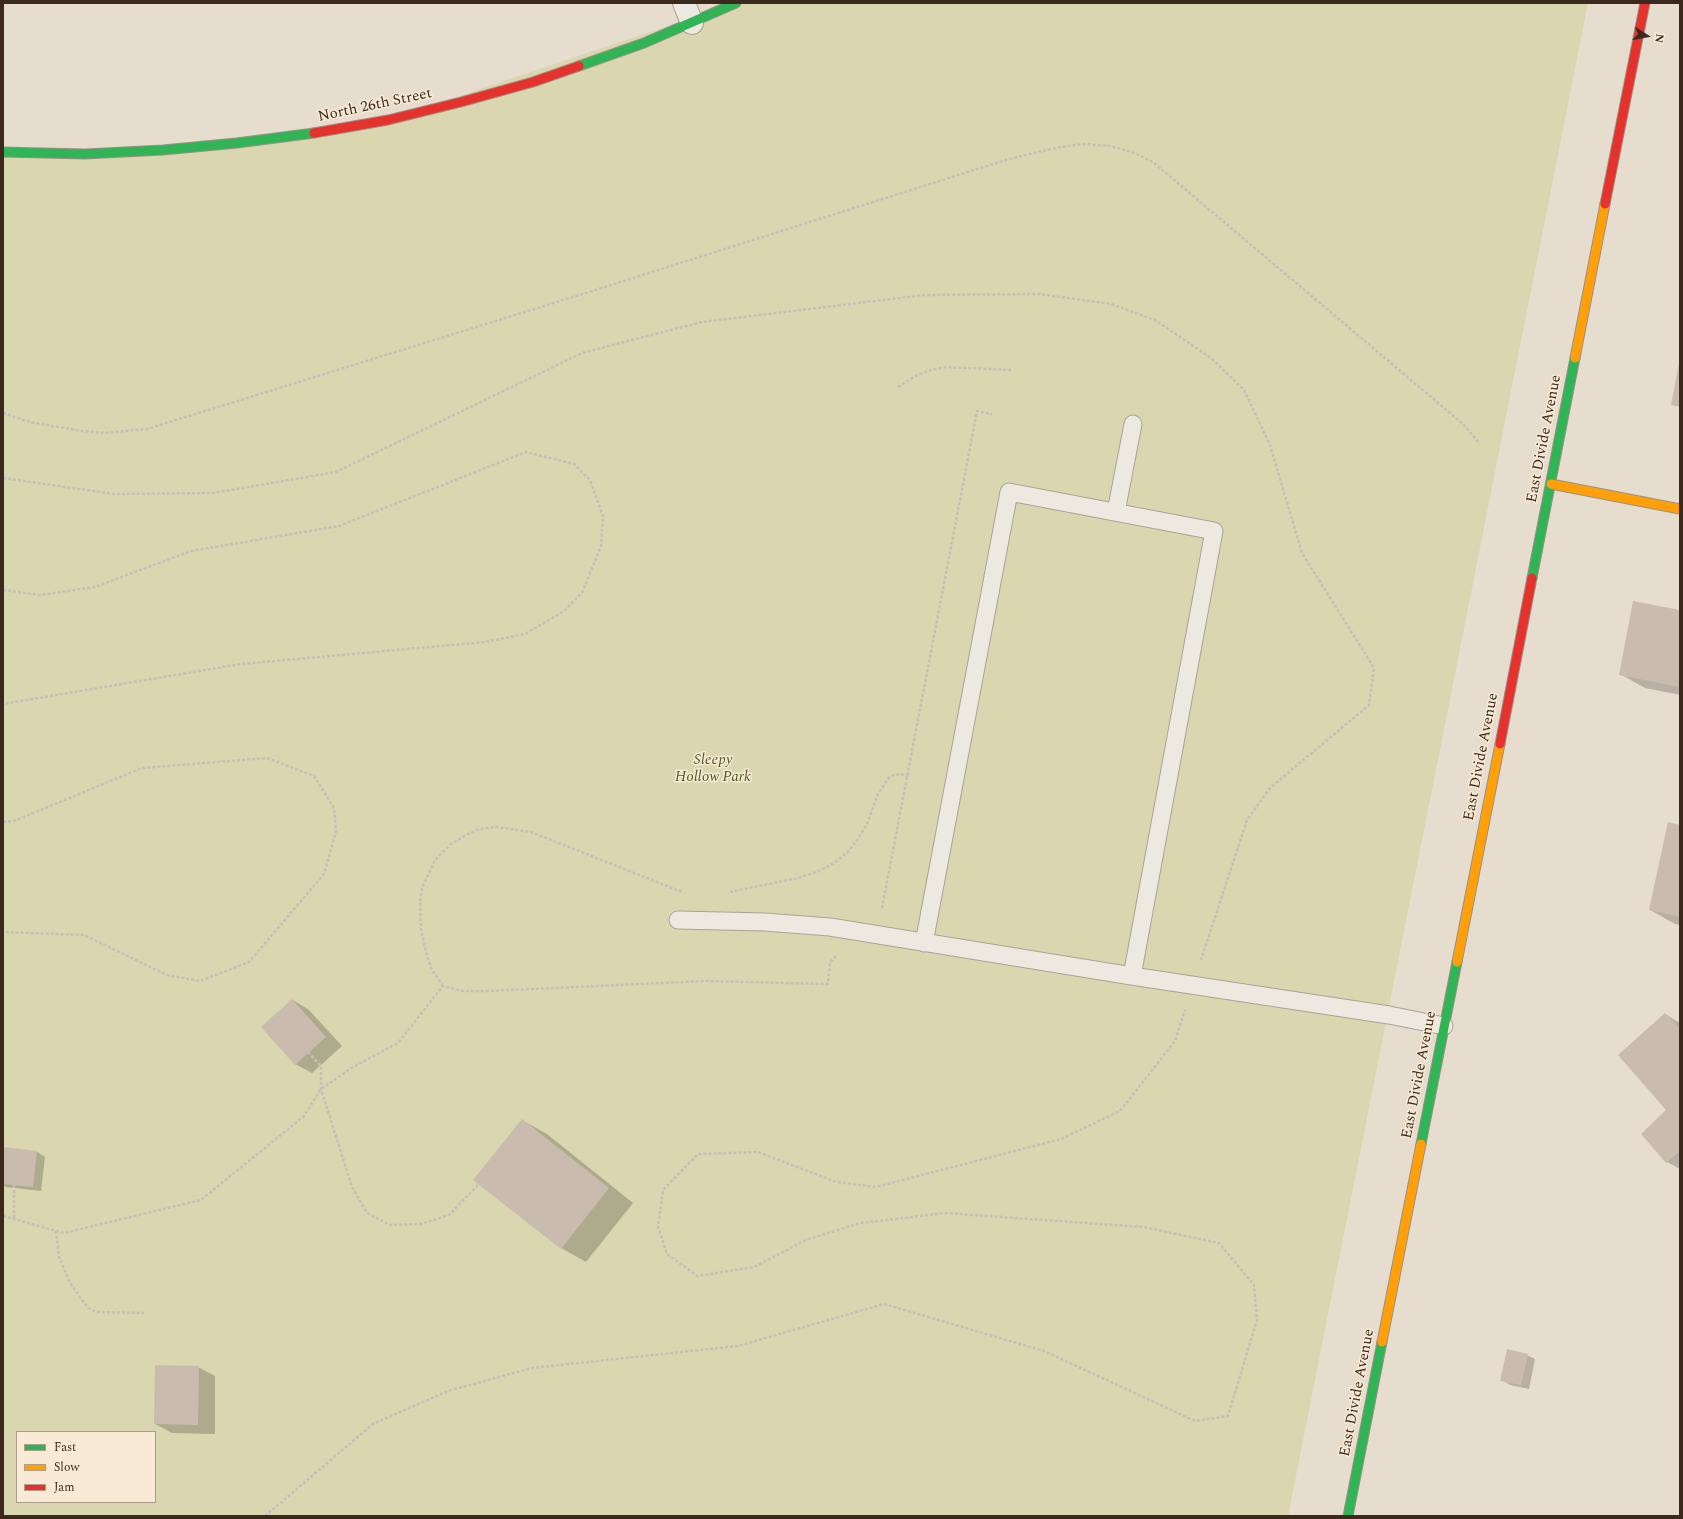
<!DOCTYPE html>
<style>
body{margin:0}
#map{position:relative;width:1683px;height:1519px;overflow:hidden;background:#e6ddce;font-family:Spectral,serif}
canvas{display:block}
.frame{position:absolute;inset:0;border:4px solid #3c291e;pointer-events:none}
.legend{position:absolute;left:16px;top:1431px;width:140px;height:72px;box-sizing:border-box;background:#f8ead4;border:1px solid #ad9d8b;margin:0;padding:5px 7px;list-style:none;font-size:12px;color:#3c291e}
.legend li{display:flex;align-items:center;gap:8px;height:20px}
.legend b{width:20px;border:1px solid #ad9d8b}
.north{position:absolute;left:1627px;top:16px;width:40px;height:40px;-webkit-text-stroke:3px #f8ead4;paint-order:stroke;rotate:101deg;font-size:11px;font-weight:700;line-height:16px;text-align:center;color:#3c291e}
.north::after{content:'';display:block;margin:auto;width:14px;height:18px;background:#3c291e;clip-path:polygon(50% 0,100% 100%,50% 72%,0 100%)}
</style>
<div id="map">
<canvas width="1683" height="1519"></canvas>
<div class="frame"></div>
<ul class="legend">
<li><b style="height:5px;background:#30b455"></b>Fast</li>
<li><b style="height:5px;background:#ff9f0a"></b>Slow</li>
<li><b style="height:5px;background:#e5322d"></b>Jam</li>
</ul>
<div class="north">N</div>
</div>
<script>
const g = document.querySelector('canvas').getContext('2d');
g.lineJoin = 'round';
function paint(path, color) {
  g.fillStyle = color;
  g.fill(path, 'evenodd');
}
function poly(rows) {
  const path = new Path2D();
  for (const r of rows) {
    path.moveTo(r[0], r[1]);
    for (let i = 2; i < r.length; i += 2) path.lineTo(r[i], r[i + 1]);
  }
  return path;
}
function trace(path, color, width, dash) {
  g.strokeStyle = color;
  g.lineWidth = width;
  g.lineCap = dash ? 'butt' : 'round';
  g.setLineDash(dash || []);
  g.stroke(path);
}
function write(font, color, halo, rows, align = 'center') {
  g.font = font + ' Spectral,serif';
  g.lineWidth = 3;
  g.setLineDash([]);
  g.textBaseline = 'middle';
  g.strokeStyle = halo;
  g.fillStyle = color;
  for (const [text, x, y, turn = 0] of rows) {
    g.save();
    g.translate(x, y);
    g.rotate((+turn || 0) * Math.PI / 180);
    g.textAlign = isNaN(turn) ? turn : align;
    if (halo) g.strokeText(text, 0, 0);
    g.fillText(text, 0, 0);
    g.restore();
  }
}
paint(poly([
 [736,3,1588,3,1288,1516,3,1516,3,152,85,154,388,120],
 [17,1432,155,1432,155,1502,17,1502]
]), '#d9d6b0');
paint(poly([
 [1680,611,1680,695,1645,688,1620,674],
 [1680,826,1680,925,1675,924,1650,910],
 [293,1000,309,1010,342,1046,312,1073,295,1064],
 [1665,1014,1680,1023,1680,1169,1667,1162,1668,1110],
 [522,1120,547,1134,633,1203,586,1262,561,1248],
 [3,1148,37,1152,45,1157,41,1191,6,1187,3,1185],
 [1527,1355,1535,1359,1529,1389,1510,1385,1502,1380],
 [198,1367,215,1376,215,1434,172,1433,155,1424]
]), '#0003');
paint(poly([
 [1679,363,1680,363,1680,407,1671,405],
 [1633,601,1680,610,1680,687,1619,675],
 [1668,822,1680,825,1680,917,1649,910],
 [292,999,326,1037,295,1065,261,1027],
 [1665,1013,1680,1029,1680,1151,1666,1163,1641,1134,1666,1110,1618,1055],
 [522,1119,609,1188,561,1249,473,1180],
 [3,1147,37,1151,33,1187,3,1184],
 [1507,1349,1528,1354,1521,1385,1500,1381],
 [155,1365,199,1366,198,1425,154,1424]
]), '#cabbaf');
const lane = poly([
 [1116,512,1133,424],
 [678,920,765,922,830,927,1132,976,1389,1015,1444,1026],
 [924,943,1009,492,1214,531,1132,976]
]);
const street = poly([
 [684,3,692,23]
]);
const fast = poly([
 [579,66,644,43,736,3],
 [3,152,85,154,163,150,237,143,314,133],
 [1532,578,1575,358],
 [1421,1144,1457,962],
 [1348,1516,1382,1342]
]);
const slow = poly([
 [1575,358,1605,204],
 [1551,484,1680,509],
 [1457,962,1500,744],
 [1382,1342,1421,1144]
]);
const jam = poly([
 [314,133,388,120,461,102,533,82,579,66],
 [1605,204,1645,3],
 [1500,744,1532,578]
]);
trace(lane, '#aca297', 19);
trace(street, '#aca297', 24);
trace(fast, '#9b9186', 11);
trace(slow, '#9b9186', 11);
trace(jam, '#9b9186', 11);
trace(poly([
 [898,387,915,376,931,370,947,367,1011,370],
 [3,413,30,422,82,431,106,433,147,429,573,297,1009,159,1060,147,1084,144,1110,146,1132,152,1153,162,1463,424,1480,444],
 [3,478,114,494,213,493,336,472,582,353,702,322,924,295,1039,294,1111,304,1155,320,1211,358,1244,390,1270,445,1302,553,1374,668,1369,705,1270,788,1247,820,1201,960],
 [3,590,40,595,95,587,191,551,339,526,526,452,574,464,590,480,603,516,601,546,582,593,564,611,525,634,485,642,241,664,3,704],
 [3,822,14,821,142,768,267,758,314,776,334,808,336,831,324,874,249,962,200,981,167,975,84,935,3,932],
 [730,892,798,878,819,871,834,863,849,851,859,837,867,824,878,794,890,776,900,774,908,776],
 [882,908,977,411,992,414],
 [443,986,432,970,427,956,421,930,420,901,422,888,435,860,451,844,466,835,480,829,496,827,531,832,682,892],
 [308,1052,321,1066,321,1089,352,1187,367,1213,390,1225,421,1224,449,1215,479,1184],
 [14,1185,14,1218],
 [3,1216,64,1233,201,1200,304,1116,321,1089,353,1067,398,1043,443,986,463,991,489,991,704,981,828,984,830,962,836,956],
 [56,1231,59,1257,70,1283,88,1308,96,1312,144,1313],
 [265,1516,373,1424,448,1391,532,1368,738,1346,884,1304,1044,1351,1195,1421,1228,1416,1257,1320,1254,1285,1219,1243,1143,1227,946,1213,860,1223,806,1240,754,1267,697,1276,667,1254,658,1227,663,1190,698,1154,758,1152,836,1182,876,1187,1061,1139,1120,1111,1175,1041,1185,1010]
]), '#c7bfb7', 2.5, [3, 2]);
trace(lane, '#eee9e0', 17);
trace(street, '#eee9e0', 22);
trace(fast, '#30b455', 9);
trace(slow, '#ff9f0a', 9);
trace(jam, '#e5322d', 9);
write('15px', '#3c291e', '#f8ead4', [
 ["North 26th Street",375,106,-12],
 ["East Divide Avenue",1545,439,-79],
 ["East Divide Avenue",1482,757,-79],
 ["East Divide Avenue",1420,1075,-79],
 ["East Divide Avenue",1358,1393,-79]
]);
write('italic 15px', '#515923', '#f8ead4', [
 ["Sleepy",713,761],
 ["Hollow Park",713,778]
]);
</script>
